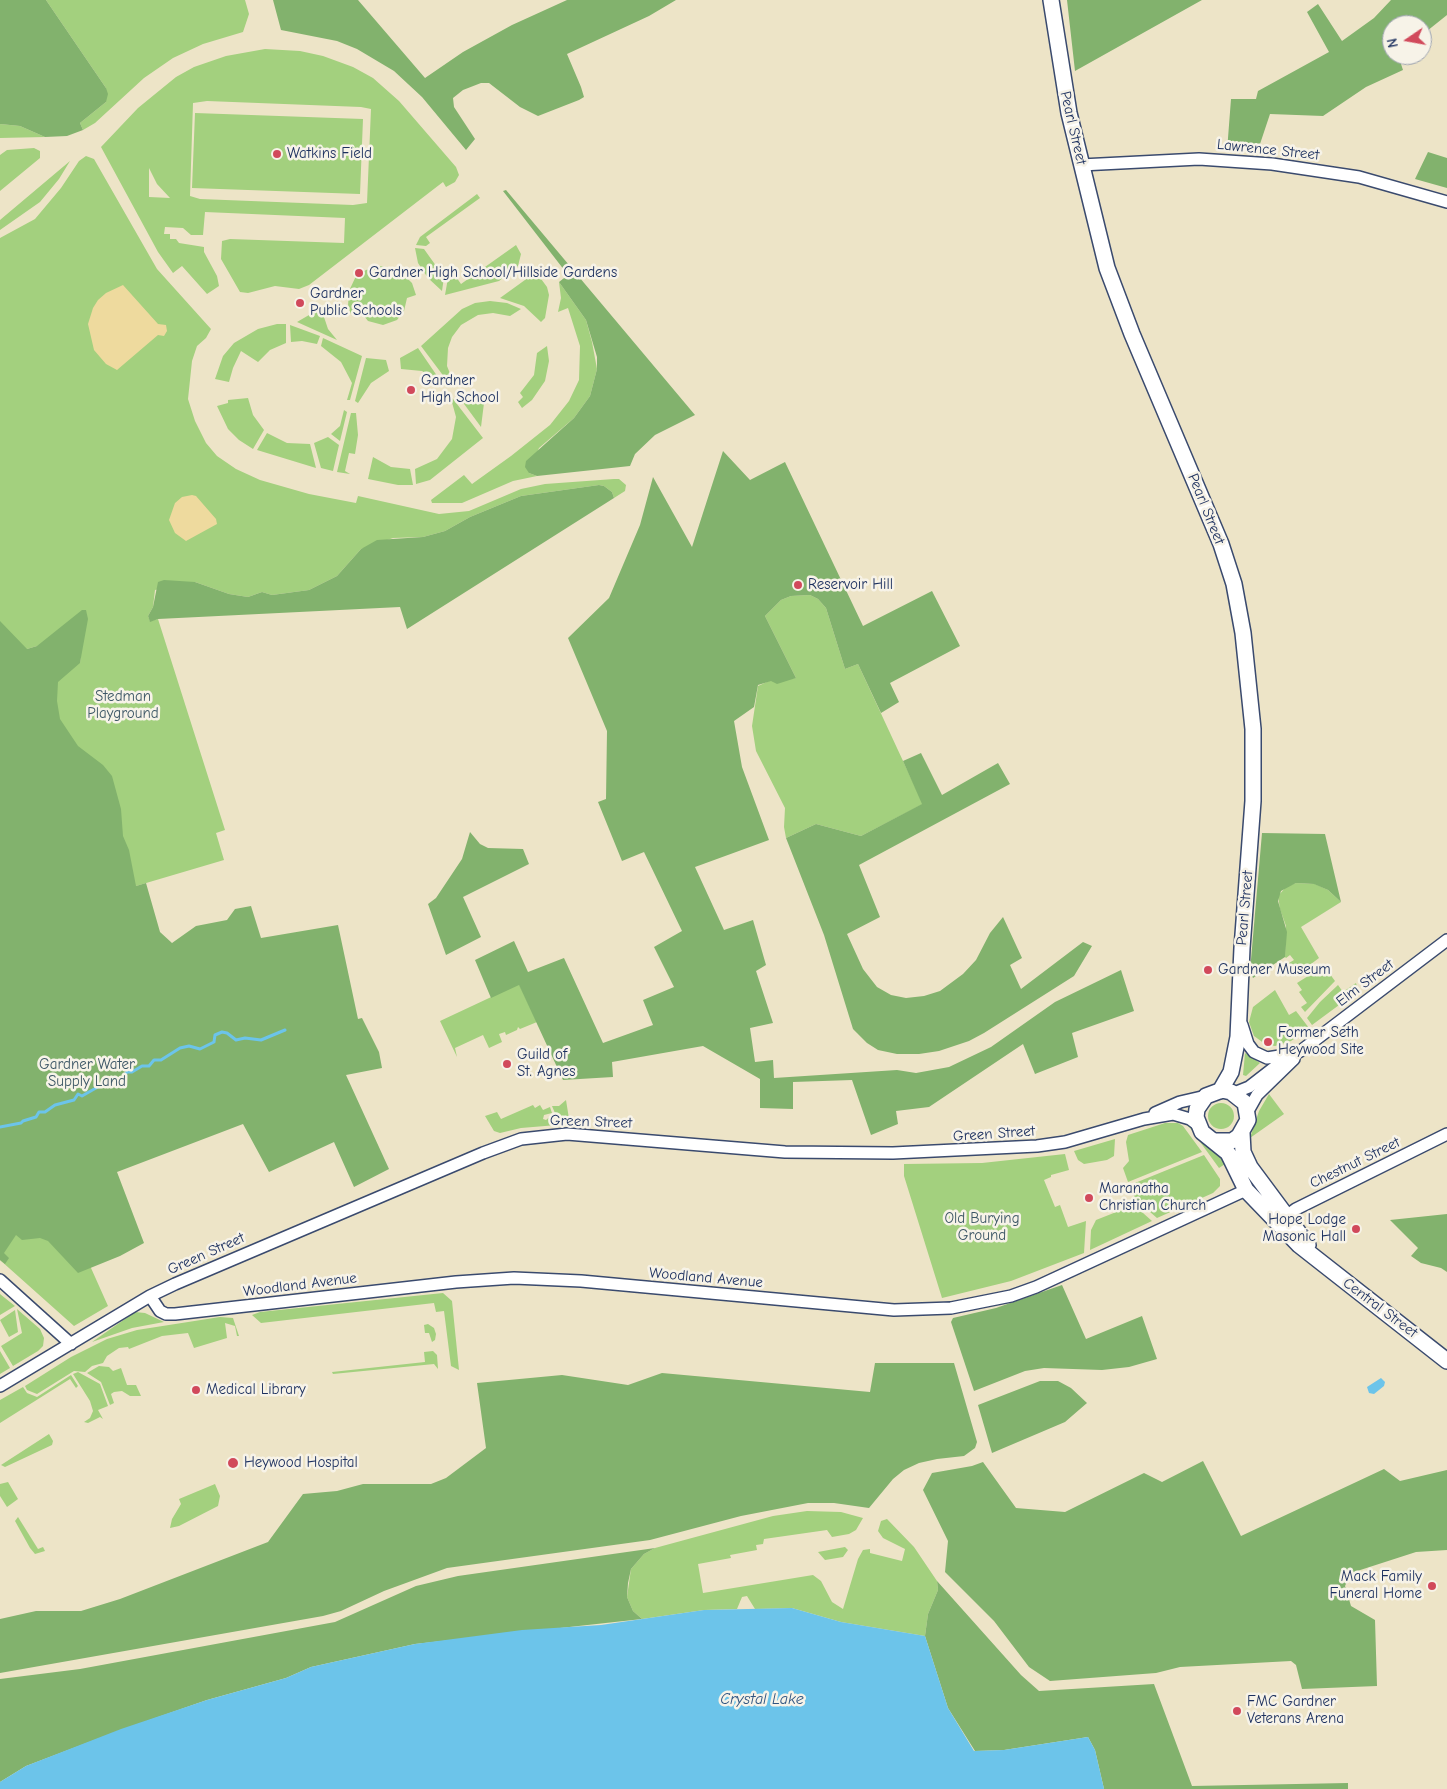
<!DOCTYPE html>
<style>
body{margin:0}
#map{position:relative;width:1447px;height:1789px;overflow:hidden;background:#ede4c7;font-family:"Comic Neue",sans-serif}
canvas{display:block}
.north{position:absolute;left:1382px;top:15px;width:50px;height:50px;box-sizing:border-box;background:#f7f3e8;border:1px solid #9fa5b1;border-radius:50%;rotate:258deg;font-size:14px;font-weight:700;line-height:20px;text-align:center;color:#1b2f5e}
.north::after{content:'';display:block;margin:auto;width:18px;height:22px;background:#d1495b;clip-path:polygon(50% 0,100% 100%,50% 72%,0 100%)}
</style>
<div id="map">
<canvas width="1447" height="1789"></canvas>
<div class="north">N</div>
</div>
<script>
const g = document.querySelector('canvas').getContext('2d');
g.lineJoin = 'round';
function paint(path, color) {
  g.fillStyle = color;
  g.fill(path, 'evenodd');
}
function poly(rows) {
  const path = new Path2D();
  for (const r of rows) {
    if (r.length === 3) {
      path.moveTo(r[0] + r[2], r[1]);
      path.arc(r[0], r[1], r[2], 0, 2 * Math.PI);
      continue;
    }
    path.moveTo(r[0], r[1]);
    for (let i = 2; i < r.length; i += 2) path.lineTo(r[i], r[i + 1]);
  }
  return path;
}
function trace(path, color, width, dash) {
  g.strokeStyle = color;
  g.lineWidth = width;
  g.lineCap = dash ? 'butt' : 'round';
  g.setLineDash(dash || []);
  g.stroke(path);
}
function write(font, color, halo, rows, align = 'center') {
  g.font = font + ' "Comic Neue",sans-serif';
  g.lineWidth = 5;
  g.setLineDash([]);
  g.textBaseline = 'middle';
  g.strokeStyle = halo;
  g.fillStyle = color;
  for (const [text, x, y, turn = 0] of rows) {
    g.save();
    g.translate(x, y);
    g.rotate((+turn || 0) * Math.PI / 180);
    g.textAlign = isNaN(turn) ? turn : align;
    if (halo) g.strokeText(text, 0, 0);
    g.fillText(text, 0, 0);
    g.restore();
  }
}
paint(poly([
 [46,0,245,0,249,14,243,32,203,44,173,58,144,78,95,123,83,130,80,123,106,102,106,88],
 [265,49,300,51,323,56,353,67,373,78,399,101,456,167,459,175,455,182,446,187,443,182,309,285,299,289,275,286,248,293,240,292,221,259,222,241,230,239,344,243,345,218,205,212,203,235,191,235,183,228,165,227,164,234,170,234,170,239,176,239,179,243,204,247,204,252,217,276,219,286,207,294,182,266,173,273,158,252,101,147,138,108,176,77,194,67,226,56],
 [207,101,361,107,371,109,367,203,353,205,200,199,190,196,193,103],
 [149,168,157,184,170,198,149,197],
 [195,113,363,119,360,194,192,188],
 [0,124,20,126,45,137,0,138],
 [34,148,40,151,40,158,0,191,0,155,7,150],
 [86,156,94,159,157,269,211,329,206,338,197,346,192,361,188,399,195,421,206,443,217,456,236,469,260,480,309,494,356,503,358,496,439,514,469,511,521,489,545,484,614,479,619,479,626,485,625,491,614,498,612,492,604,486,599,485,521,496,470,517,445,531,423,537,393,538,361,549,337,576,309,590,272,595,262,592,248,597,229,594,195,582,155,590,153,607,148,616,150,621,158,619,225,830,216,833,224,860,136,886,49,1174,108,1306,74,1326,0,1260,0,238,35,219,61,188,79,161],
 [82,643,80,663,27,649,37,646],
 [70,161,59,179,40,202,0,230,0,220],
 [477,194,480,198,426,237,430,243,426,246,416,245,420,237],
 [516,245,521,254,518,266,499,281,445,295,448,278,454,274,461,284],
 [415,248,424,249,444,277,442,291,428,278,418,263],
 [380,266,400,271,412,283,416,295,407,298,404,311,397,320,383,325,368,321,360,311,351,314,348,306,349,291,356,276,366,270],
 [536,272,547,287,549,295,545,318,541,322,524,306,500,298],
 [559,282,586,320,592,342,597,369,590,396,574,418,539,448,529,473,537,476,513,481,462,503,432,503,431,500,464,475,472,484,511,456,550,425,569,401,579,380,580,346,568,308,558,312,561,298],
 [490,301,507,303,521,309,510,316,493,313,478,315,461,325,452,337,448,348,447,366,453,381,448,382,421,346,462,309,475,303],
 [321,308,328,329,337,340,297,322],
 [277,324,286,324,286,343,270,350,258,362,241,351,233,368,229,382,215,379,223,356,234,343,258,329],
 [290,325,320,336,317,344,302,341,291,342],
 [323,338,362,356,350,400,347,400,352,383,341,362,321,346],
 [547,346,549,361,545,381,532,400,522,408,518,402,523,397,520,393,534,375,537,353],
 [418,348,444,386,422,371,401,369,400,358],
 [366,358,386,360,389,371,371,383,358,403,355,401],
 [459,389,473,400,484,403,481,427,456,393],
 [450,395,483,438,430,480,416,484,415,469,437,459,452,439,456,417],
 [248,398,253,415,264,430,253,449,239,440,228,429,217,406,228,403,228,400],
 [344,410,347,412,340,441,331,434,340,426],
 [351,413,356,413,358,435,355,454,349,453,345,471,350,474,337,472],
 [267,433,287,443,310,444,316,468,257,450],
 [328,437,339,445,333,471,321,468,314,443],
 [373,457,391,467,410,469,413,485,398,485,368,479],
 [810,595,818,599,826,608,845,669,858,664,923,804,861,836,816,824,786,838,784,827,785,808,756,751,752,726,758,686,771,680,796,678,765,616,781,600,791,596],
 [1296,883,1315,884,1328,890,1341,902,1301,927,1319,958,1303,970,1288,976,1286,974,1293,969,1289,963,1294,960,1290,955,1286,958,1285,957,1286,926,1280,909,1278,896,1286,887],
 [1324,966,1335,981,1305,1012,1301,1007,1307,1003,1299,992,1302,990,1297,983],
 [1356,983,1358,991,1312,1025,1307,1018,1320,1002,1338,985,1343,992],
 [519,984,537,1022,520,1029,518,1027,517,1030,506,1035,505,1032,499,1034,502,1042,489,1048,483,1035,455,1048,457,1057,440,1021],
 [1275,990,1289,1015,1296,1011,1309,1028,1291,1041,1275,1046,1265,1044,1254,1036,1249,1022,1253,1007],
 [1245,1053,1260,1063,1246,1076,1243,1075],
 [1269,1094,1284,1114,1250,1138,1259,1111],
 [566,1100,570,1125,560,1125,552,1106,559,1106],
 [1221,1116,13],
 [533,1105,535,1108,540,1105,543,1110,550,1107,552,1113,544,1115,543,1119,546,1120,553,1114,557,1125,521,1128,500,1133,494,1131,485,1116,497,1112,501,1119],
 [1184,1119,1228,1162,1219,1168,1190,1128,1183,1122],
 [1165,1123,1178,1123,1183,1126,1202,1152,1128,1182,1123,1168,1129,1161,1126,1142,1128,1135],
 [1115,1139,1114,1156,1107,1160,1084,1164,1078,1160,1074,1151],
 [1065,1154,1069,1170,1051,1175,1051,1177,1044,1180,1055,1207,1060,1205,1068,1227,1086,1221,1084,1253,1011,1281,942,1298,904,1176,904,1164,982,1163],
 [1204,1155,1220,1179,1220,1186,1213,1193,1157,1218,1135,1199,1130,1185],
 [1134,1205,1152,1221,1090,1250,1091,1230,1096,1220],
 [443,1293,452,1301,459,1370,451,1366,444,1311,436,1312,434,1303,261,1323,252,1315,260,1312],
 [0,1294,15,1306,0,1315],
 [17,1309,40,1329,44,1338,43,1346,38,1351,13,1366,1,1346,22,1333],
 [15,1310,18,1332,9,1337,0,1320],
 [135,1312,145,1313,164,1322,132,1328,92,1342],
 [220,1317,233,1318,239,1336,237,1336,235,1326,225,1323,227,1338,194,1348,188,1333,162,1336,129,1349,128,1347,119,1348,107,1356,103,1363,92,1366,85,1372,74,1371,37,1394,27,1390,25,1386,71,1357,107,1339,137,1330],
 [428,1324,434,1328,436,1334,435,1340,432,1342,429,1333,425,1333,424,1325],
 [0,1351,10,1368,0,1374],
 [433,1351,437,1355,438,1369,434,1364,333,1374,332,1372,425,1362,424,1352],
 [99,1366,109,1367,113,1371,121,1368,127,1385,136,1385,141,1396,130,1396,122,1391,114,1392,111,1394,114,1403,110,1405,101,1382,87,1373],
 [78,1372,100,1384,108,1406,98,1410,103,1419,100,1417,88,1423,84,1422,90,1418,93,1411,90,1401,73,1374],
 [71,1375,78,1386,76,1388,70,1379,0,1423,0,1400,23,1387,27,1393,37,1397],
 [49,1434,53,1441,52,1445,5,1467,1,1465],
 [8,1482,18,1499,7,1507,0,1496,0,1484],
 [215,1484,220,1496,218,1506,179,1526,170,1528,172,1519,181,1504,179,1499],
 [807,1511,841,1512,863,1518,856,1530,849,1534,832,1537,827,1530,764,1539,763,1544,756,1545,757,1550,730,1555,731,1558,698,1564,703,1593,813,1575,821,1581,832,1602,843,1609,858,1559,863,1550,870,1549,870,1553,902,1561,905,1549,883,1538,878,1531,881,1521,887,1519,914,1547,937,1581,938,1590,928,1614,925,1636,841,1622,792,1608,755,1609,747,1596,742,1597,737,1609,704,1610,642,1619,633,1611,627,1597,631,1569,644,1554,655,1548,773,1516],
 [18,1517,38,1549,43,1547,45,1551,35,1554,30,1548,15,1521],
 [845,1547,848,1550,843,1557,825,1560,818,1552]
]), '#a3d07e');
paint(poly([
 [0,0,46,0,106,88,108,94,106,102,80,123,83,130,67,136,45,137,20,126,0,124],
 [273,0,358,0,425,78,463,52,512,25,567,0,676,0,649,16,567,54,581,87,584,97,579,100,538,116,520,107,489,83,481,83,463,90,453,98,454,107,475,139,466,150,422,97,394,71,357,49,337,41,281,30],
 [1067,0,1202,0,1075,71],
 [1391,0,1447,0,1447,15,1422,35,1422,25,1392,25,1392,55,1398,55,1403,70,1366,87,1323,116,1270,114,1258,150,1227,151,1231,99,1256,99,1258,91,1329,52,1307,12,1318,4,1342,41,1374,18],
 [1428,152,1447,158,1447,188,1415,179],
 [506,190,695,415,655,435,635,454,630,466,537,476,529,473,525,467,526,461,574,418,590,396,597,369,597,357,586,320,559,282,568,275,503,191],
 [723,451,750,480,785,462,863,626,932,591,960,646,890,683,899,702,881,713,858,664,845,669,826,608,818,599,810,595,791,596,781,600,765,616,796,678,777,684,771,681,758,685,754,707,734,721,742,767,769,840,695,867,724,930,753,920,766,965,756,971,773,1023,750,1028,755,1062,773,1060,774,1078,897,1070,916,1073,949,1067,991,1047,1055,1002,1121,970,1134,1011,1072,1033,1078,1057,1035,1074,1023,1044,929,1107,896,1111,898,1124,871,1135,852,1080,793,1082,793,1109,760,1108,760,1079,703,1046,612,1062,613,1077,563,1080,519,985,491,998,475,960,514,941,528,972,564,958,603,1043,653,1025,643,1000,674,987,654,947,682,931,644,852,622,861,598,802,606,799,607,731,568,638,609,598,640,525,653,477,692,547],
 [599,485,604,486,612,492,614,498,407,629,400,607,158,619,150,622,148,616,153,607,158,582,164,580,195,582,229,594,248,597,262,592,272,595,309,590,337,576,361,549,377,540,423,537,445,531,470,517,521,496],
 [82,610,86,610,88,619,80,663,58,682,57,701,60,719,78,746,103,765,112,776,121,809,123,836,129,850,136,886,146,883,160,932,172,943,196,926,227,920,235,909,251,906,261,938,338,925,358,1019,362,1018,379,1052,382,1068,346,1075,389,1169,354,1187,334,1142,269,1172,243,1124,117,1172,144,1243,120,1256,78,1273,48,1241,40,1238,22,1240,16,1235,4,1253,9,1258,5,1264,0,1260,0,621,27,649,37,646],
 [921,753,942,795,998,763,1010,784,859,865,880,917,847,934,863,969,877,987,891,995,906,998,924,996,940,991,963,974,976,960,990,933,1003,917,1022,958,1010,965,1021,989,1083,942,1092,946,1074,976,984,1033,969,1041,939,1051,919,1054,897,1054,878,1050,867,1043,853,1029,824,935,786,838,816,824,861,836,922,804,903,761],
 [470,832,480,844,488,848,523,849,529,864,463,897,481,937,446,955,428,904,436,898,462,859],
 [1262,833,1325,834,1341,902,1328,890,1314,884,1296,883,1281,891,1278,901,1287,932,1285,957,1253,978,1250,971],
 [1447,1214,1447,1272,1441,1268,1421,1263,1411,1256,1418,1248,1390,1220],
 [1062,1285,1086,1339,1142,1316,1157,1359,1129,1367,1102,1370,1044,1368,1025,1371,974,1391,951,1322,953,1318,996,1308],
 [875,1363,954,1363,977,1442,975,1448,964,1456,937,1459,919,1463,904,1470,893,1479,869,1508,834,1503,808,1503,741,1516,650,1540,447,1568,384,1591,341,1611,323,1616,0,1673,0,1619,36,1611,81,1611,120,1599,268,1542,303,1494,337,1491,363,1484,431,1484,446,1478,486,1448,477,1383,562,1375,628,1385,662,1373,870,1392],
 [1040,1381,1058,1381,1071,1388,1087,1403,1065,1422,992,1453,978,1405],
 [1203,1461,1241,1536,1384,1469,1400,1481,1447,1470,1447,1550,1416,1552,1351,1573,1345,1586,1351,1606,1375,1620,1377,1686,1302,1689,1296,1665,1291,1661,1180,1667,1156,1673,1050,1681,1029,1667,994,1621,945,1572,948,1541,923,1490,932,1473,972,1466,983,1462,1016,1508,1065,1512,1144,1473,1162,1482],
 [655,1548,644,1554,631,1569,628,1583,627,1597,633,1611,642,1619,415,1644,311,1667,286,1678,207,1700,121,1730,26,1766,0,1782,0,1679,80,1669,335,1622,416,1586,458,1576],
 [937,1581,1021,1675,1039,1691,1154,1684,1192,1786,1348,1783,1348,1789,1104,1789,1095,1750,1088,1737,1004,1750,975,1751,948,1708,925,1636,928,1614,938,1590]
]), '#82b26d');
paint(poly([
 [123,285,158,324,166,325,167,331,164,336,158,335,117,370,106,364,94,350,88,324,93,308,98,300,106,293],
 [192,495,196,496,216,519,217,524,186,541,175,533,169,520,175,503,182,497]
]), '#eeda9e');
paint(poly([
 [1381,1378,1385,1382,1384,1386,1374,1394,1369,1393,1367,1387],
 [792,1608,841,1622,925,1636,948,1708,974,1751,1004,1750,1088,1737,1095,1750,1104,1789,0,1789,0,1782,26,1766,121,1729,207,1700,286,1678,311,1667,415,1644,522,1630,601,1625,704,1610]
]), '#6cc4ea');
trace(poly([
 [0,1127,21,1123,23,1121,36,1117,39,1112,45,1112,55,1105,74,1100,78,1094,82,1096,110,1080,120,1081,127,1072,132,1072,142,1066,149,1066,154,1060,161,1060,180,1048,189,1046,200,1049,214,1042,215,1035,222,1032,227,1033,236,1040,245,1038,261,1040,285,1030]
]), '#6cc4ea', 3);
const minor = poly([
 [1081,165,1199,159,1272,164,1359,177,1447,202],
 [1242,1025,1248,1044,1254,1052,1267,1058,1286,1055],
 [1234,1093,1249,1087,1280,1063,1302,1050,1447,940],
 [1248,1111,1257,1095,1294,1059],
 [1155,1113,1180,1102,1206,1096],
 [1281,1220,1296,1209,1447,1134],
 [0,1280,71,1344],
 [150,1296,160,1311,166,1314,175,1314,456,1282,514,1278,581,1281,894,1310,951,1308,1011,1296,1036,1287,1246,1190],
 [0,1386,150,1296,175,1284,483,1153,521,1139,567,1134,785,1152,893,1153,1037,1146,1065,1142,1144,1119,1173,1114,1190,1119,1198,1125]
]);
const major = poly([
 [1051,0,1069,113,1107,268,1132,334,1221,544,1234,584,1243,633,1253,729,1253,801,1242,948,1238,1037,1231,1072,1220,1091],
 [1242,1133,1243,1152,1250,1167,1308,1245],
 [1216,1141,1232,1141,1239,1136,1248,1120,1245,1103,1231,1092,1222,1090,1206,1096,1197,1109,1196,1117,1202,1132,1228,1153,1246,1190,1299,1245,1447,1361]
]);
trace(minor, '#3a4a6e', 14);
trace(major, '#3a4a6e', 18);
trace(minor, '#fff', 11);
trace(major, '#fff', 15);
for (const [x, y, r, color] of [
 [277,154,5,"#d1495b"],
 [359,273,5,"#d1495b"],
 [300,303,5,"#d1495b"],
 [411,390,5,"#d1495b"],
 [798,585,5,"#d1495b"],
 [1208,970,5,"#d1495b"],
 [1268,1042,5,"#d1495b"],
 [507,1064,5,"#d1495b"],
 [1089,1198,5,"#d1495b"],
 [1356,1229,5,"#d1495b"],
 [196,1390,5,"#d1495b"],
 [233,1463,6,"#d1495b"],
 [1432,1586,5,"#d1495b"],
 [1237,1711,5,"#d1495b"]
]) {
  const dot = new Path2D();
  dot.arc(x, y, r, 0, 2 * Math.PI);
  g.fillStyle = color;
  g.fill(dot);
  trace(dot, '#f7f3e8', 2);
}
write('15px', '#1b2f5e', '#f7f3e8', [
 ["Pearl Street",1073,128,77],
 ["Lawrence Street",1268,150,6],
 ["Pearl Street",1206,509,68],
 ["Pearl Street",1245,908,-85],
 ["Elm Street",1365,983,-37],
 ["Green Street",591,1122,2],
 ["Green Street",994,1134,-4],
 ["Chestnut Street",1355,1163,-26],
 ["Green Street",206,1254,-24],
 ["Woodland Avenue",706,1278,5],
 ["Woodland Avenue",300,1285,-7],
 ["Central Street",1380,1308,37]
]);
write('15px', '#1b2f5e', '#f7f3e8', [
 ["Watkins Field",287,154],
 ["Gardner High School/Hillside Gardens",369,273],
 ["Gardner",310,294],
 ["Public Schools",310,311],
 ["Gardner",421,381],
 ["High School",421,398],
 ["Reservoir Hill",808,585],
 ["Gardner Museum",1218,970],
 ["Former Seth",1278,1033],
 ["Heywood Site",1278,1050],
 ["Guild of",517,1055],
 ["St. Agnes",517,1072],
 ["Maranatha",1099,1189],
 ["Christian Church",1099,1206],
 ["Hope Lodge",1346,1220,"right"],
 ["Masonic Hall",1346,1237,"right"],
 ["Medical Library",206,1390],
 ["Heywood Hospital",244,1463],
 ["Mack Family",1422,1577,"right"],
 ["Funeral Home",1422,1594,"right"],
 ["FMC Gardner",1247,1702],
 ["Veterans Arena",1247,1719]
], 'left');
write('15px', '#3d5766', '#f7f3e8', [
 ["Stedman",123,697],
 ["Playground",123,714],
 ["Gardner Water",87,1065],
 ["Supply Land",87,1082],
 ["Old Burying",982,1219],
 ["Ground",982,1236]
]);
write('italic 16px', '#2f5481', '#f7f3e8', [
 ["Crystal Lake",762,1699]
]);
</script>
